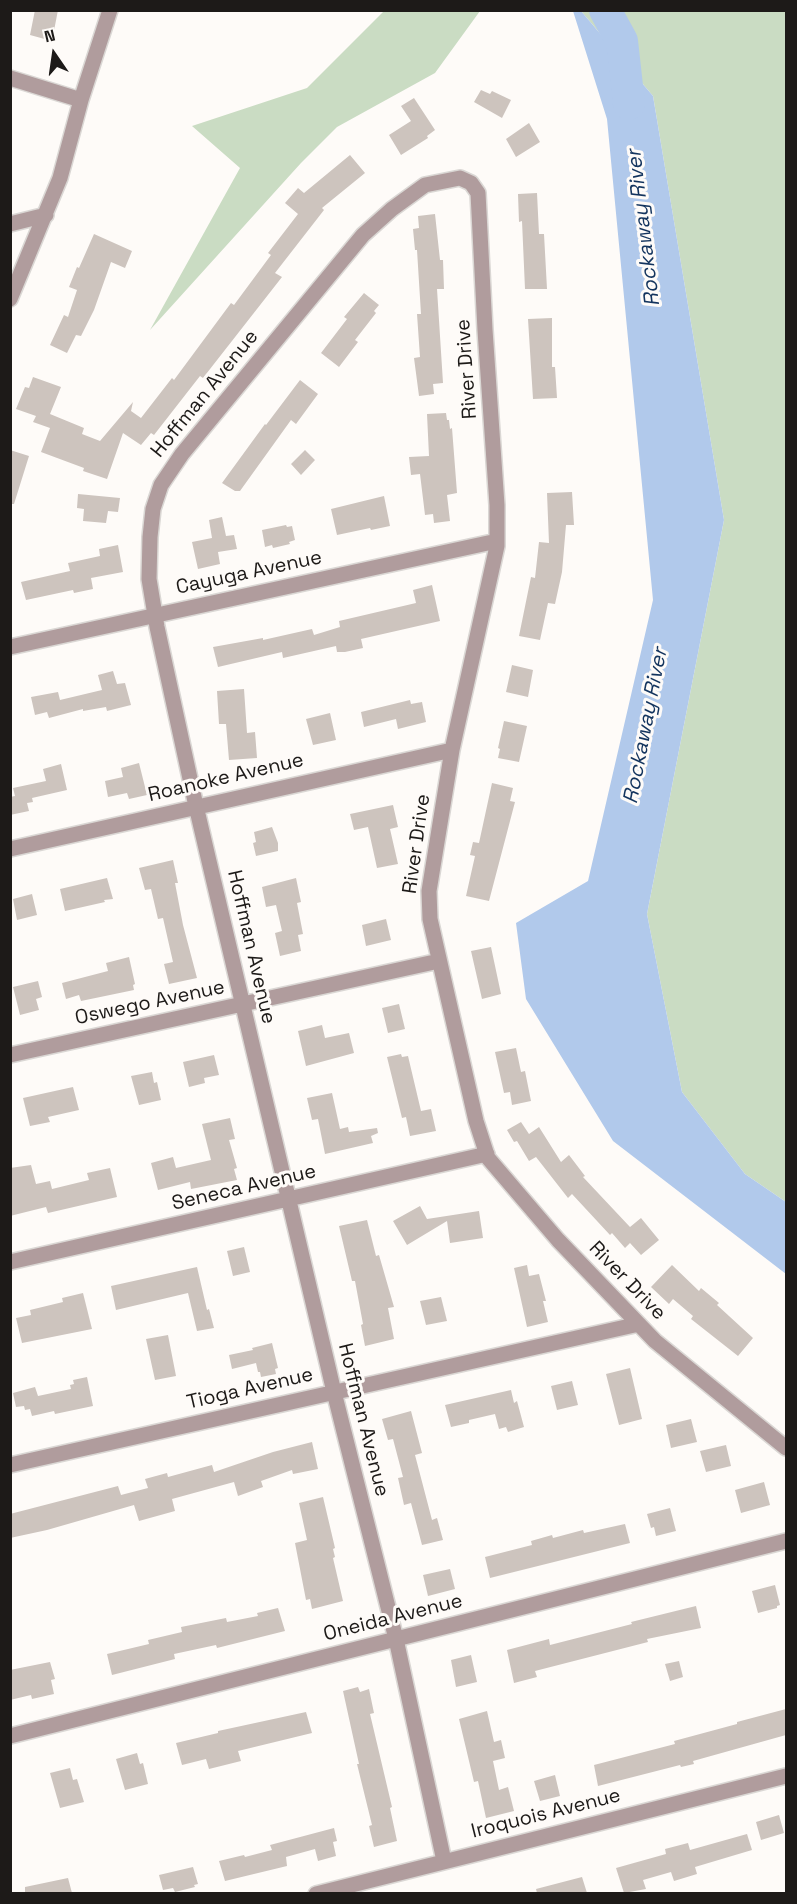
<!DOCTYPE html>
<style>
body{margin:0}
#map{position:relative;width:797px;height:1904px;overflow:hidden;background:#fefbf8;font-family:"Space Grotesk",sans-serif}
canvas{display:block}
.frame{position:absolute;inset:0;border:12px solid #1d1a18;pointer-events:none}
.north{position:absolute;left:24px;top:24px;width:60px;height:60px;-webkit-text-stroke:4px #fefbf8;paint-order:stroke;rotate:347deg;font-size:16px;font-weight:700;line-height:24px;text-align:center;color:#1d1a18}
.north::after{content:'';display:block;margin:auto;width:21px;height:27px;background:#1d1a18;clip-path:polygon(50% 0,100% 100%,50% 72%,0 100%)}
</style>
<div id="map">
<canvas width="797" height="1904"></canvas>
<div class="frame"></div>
<div class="north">N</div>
</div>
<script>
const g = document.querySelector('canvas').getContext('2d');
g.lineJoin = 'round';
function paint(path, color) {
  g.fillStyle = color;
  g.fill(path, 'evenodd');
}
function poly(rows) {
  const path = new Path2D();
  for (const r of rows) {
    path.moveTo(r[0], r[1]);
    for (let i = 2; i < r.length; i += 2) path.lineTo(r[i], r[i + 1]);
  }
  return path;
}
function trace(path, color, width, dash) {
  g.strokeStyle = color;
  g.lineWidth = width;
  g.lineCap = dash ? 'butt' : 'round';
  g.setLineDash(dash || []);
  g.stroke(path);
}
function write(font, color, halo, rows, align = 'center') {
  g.font = font + ' "Space Grotesk",sans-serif';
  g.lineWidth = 6;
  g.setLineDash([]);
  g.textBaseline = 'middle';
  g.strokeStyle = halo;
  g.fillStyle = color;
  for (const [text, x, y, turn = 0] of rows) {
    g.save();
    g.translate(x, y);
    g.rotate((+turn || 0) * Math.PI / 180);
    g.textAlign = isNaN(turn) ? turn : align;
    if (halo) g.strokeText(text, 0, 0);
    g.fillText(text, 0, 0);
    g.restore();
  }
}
paint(poly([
 [384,11,480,11,435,73,337,127,301,163,150,330,240,168,192,126,307,88],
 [581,11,786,11,786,1202,745,1174,682,1092,647,914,724,520,653,96]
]), '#cadcc3');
paint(poly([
 [573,11,581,11,653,96,724,520,647,914,682,1092,745,1174,786,1202,786,1274,613,1141,526,999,516,923,588,881,653,600,607,119]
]), '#b1c9eb');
trace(poly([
 [605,10,622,41,629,104]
]), '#b1c9eb', 32);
paint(poly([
 [35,10,58,10,52,41,30,35],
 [481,90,490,94,492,91,511,100,502,118,474,102],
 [414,98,435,130,427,136,428,138,401,155,389,135,411,121,401,106],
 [529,123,540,142,516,157,506,139],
 [350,155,365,173,322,208,324,210,275,273,282,277,203,378,200,376,154,435,151,433,141,445,123,433,107,479,83,471,84,468,41,452,50,428,33,422,36,416,16,409,25,387,29,388,33,377,61,387,50,414,84,428,82,434,100,441,133,402,131,411,141,418,172,378,174,380,231,303,234,305,271,255,268,253,298,214,285,203,298,188,304,193],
 [537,193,539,234,544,234,547,289,525,289,522,221,519,222,518,194],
 [435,214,440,260,443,260,444,289,437,289,443,383,433,384,434,394,419,396,414,358,420,357,417,314,421,314,417,250,415,250,413,229,419,228,418,216],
 [94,234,132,251,125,268,111,262,94,310,81,336,76,335,67,353,50,345,64,315,68,317,77,290,69,287,77,267,79,268],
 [364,293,379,305,374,311,376,313,355,340,358,342,339,367,321,353,347,319,344,317],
 [552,318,552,367,555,367,557,398,533,399,528,319],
 [300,380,318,394,296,424,291,420,240,491,235,491,222,483,265,424,266,425],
 [446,413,447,420,449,420,450,429,452,428,457,493,447,495,450,521,434,523,433,514,425,515,420,474,411,475,409,457,429,456,427,414],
 [10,450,29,456,14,504,10,504],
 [305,450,315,460,301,475,291,464],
 [572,492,574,525,566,525,562,572,555,604,548,603,540,640,519,636,531,577,535,578,539,542,549,543,547,493],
 [78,494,120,498,118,512,108,511,106,523,83,521,84,509,77,508],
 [384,496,390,526,371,530,370,528,337,535,331,509],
 [222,517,226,536,234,535,237,549,218,552,220,564,198,569,192,542,212,538,209,520],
 [286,525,287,527,292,526,295,540,289,542,290,544,273,548,272,545,265,547,262,530],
 [118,545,123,572,91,578,93,589,74,593,73,590,26,600,21,582,70,571,68,563,100,556,99,549],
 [432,585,440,621,361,639,363,648,345,652,337,652,336,646,283,658,282,652,218,667,213,647,263,638,263,640,312,629,314,635,340,627,339,621,416,603,413,590],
 [512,665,533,670,528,697,506,692],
 [113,671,117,684,125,683,131,705,107,711,106,707,83,711,83,709,49,718,47,712,35,715,31,697,58,692,60,700,102,690,98,675],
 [244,689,247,733,255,732,257,758,229,760,226,724,219,724,217,691],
 [410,700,411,704,422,702,426,722,398,729,396,719,364,727,361,712],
 [330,713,336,740,313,745,306,719],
 [504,721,527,726,519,762,498,758,500,749,498,748],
 [139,763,147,795,129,799,127,793,108,797,105,781,123,777,121,768],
 [61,764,67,790,32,798,33,802,27,803,29,811,10,815,10,797,15,796,13,788,46,781,43,769],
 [492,783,513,788,510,801,515,802,489,901,466,896,475,856,470,855,473,842,479,843],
 [393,805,398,827,390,829,398,864,377,868,368,827,354,830,350,814],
 [272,827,278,843,278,851,256,856,253,843,256,842,254,832],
 [173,860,178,883,175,883,183,925,197,978,169,984,164,964,173,962,163,918,158,919,151,889,145,890,139,868],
 [107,878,113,899,104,900,105,902,65,911,60,889],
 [296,878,301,902,297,903,303,934,298,935,301,951,280,956,275,933,282,931,276,905,266,907,262,887],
 [32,894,37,915,17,920,13,899],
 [386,919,391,940,366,946,362,925],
 [491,947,501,994,482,999,471,951],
 [129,957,135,984,133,985,134,990,81,1001,79,995,66,999,62,983,108,971,106,963],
 [38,981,42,997,36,999,39,1010,20,1015,13,987],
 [399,1004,405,1029,388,1033,382,1008],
 [322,1025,325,1038,349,1033,354,1053,306,1066,298,1031],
 [516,1048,521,1072,525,1071,531,1101,512,1105,510,1092,504,1093,495,1052],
 [401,1054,402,1057,408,1056,421,1111,431,1109,436,1131,410,1136,406,1117,402,1118,387,1057],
 [214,1055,219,1075,204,1078,205,1083,189,1087,183,1062],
 [152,1072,154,1083,157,1082,161,1100,139,1105,131,1076],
 [73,1087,79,1110,48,1117,50,1122,30,1126,23,1098],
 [332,1093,340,1129,348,1127,349,1132,377,1128,378,1133,371,1136,373,1143,325,1154,318,1119,312,1120,307,1098],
 [230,1118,235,1139,229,1140,237,1168,234,1169,237,1180,191,1189,190,1182,158,1190,151,1163,173,1157,176,1168,211,1160,202,1124],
 [521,1122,529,1134,539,1127,561,1162,569,1155,585,1176,583,1177,630,1227,641,1218,659,1240,641,1255,630,1243,625,1248,612,1233,610,1235,572,1194,568,1198,536,1157,529,1161,517,1141,514,1142,507,1130],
 [31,1165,36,1184,50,1181,52,1189,89,1180,87,1173,110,1168,117,1197,48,1213,46,1207,10,1216,10,1168],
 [420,1206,427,1219,479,1211,483,1238,450,1243,447,1221,407,1245,393,1221],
 [367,1220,376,1256,379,1255,394,1307,388,1308,394,1339,365,1346,361,1325,363,1324,355,1281,352,1281,339,1226],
 [244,1247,250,1272,233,1276,227,1251],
 [527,1265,529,1276,539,1274,546,1301,543,1301,548,1322,527,1327,514,1268],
 [672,1265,699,1291,701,1288,719,1303,717,1305,753,1338,738,1356,691,1319,693,1316,673,1299,669,1304,651,1287],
 [197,1267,207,1310,209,1309,214,1328,197,1331,188,1293,116,1310,111,1286],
 [83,1293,92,1329,22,1343,16,1318,31,1315,30,1310,63,1302,62,1298],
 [441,1297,447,1321,426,1325,420,1301],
 [168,1335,176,1376,155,1380,146,1339],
 [272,1343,278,1368,275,1369,276,1374,261,1377,260,1372,258,1372,256,1363,232,1369,229,1355,253,1350,252,1348],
 [630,1368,642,1419,619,1425,606,1374],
 [87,1377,93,1406,55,1414,54,1411,32,1416,30,1409,25,1410,24,1406,16,1407,13,1393,35,1387,38,1396,71,1389,70,1385,74,1384,73,1380],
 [572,1381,578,1405,557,1410,551,1386],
 [511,1390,514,1403,517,1401,524,1427,508,1432,506,1427,499,1429,495,1414,469,1420,469,1423,451,1427,445,1405],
 [411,1411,422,1453,415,1455,432,1520,437,1518,443,1540,422,1545,411,1503,404,1505,398,1478,403,1477,393,1439,388,1440,382,1419],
 [691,1419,697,1442,671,1448,666,1425],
 [312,1442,318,1469,293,1474,292,1470,261,1481,263,1487,238,1496,234,1482,172,1499,175,1511,139,1521,134,1505,47,1530,10,1538,10,1514,118,1486,121,1495,148,1488,145,1479,167,1473,168,1477,212,1465,214,1472,273,1452],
 [726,1445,731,1466,706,1472,700,1451],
 [764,1482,770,1505,741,1513,735,1490],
 [323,1497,335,1548,333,1549,335,1557,333,1558,343,1601,312,1609,310,1599,306,1600,295,1543,307,1540,299,1503],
 [670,1508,676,1531,656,1536,654,1527,651,1528,647,1514],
 [625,1524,630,1543,490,1578,485,1557,532,1545,531,1541,552,1535,553,1538,583,1530,584,1533],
 [450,1569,455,1589,428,1596,423,1575],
 [775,1585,780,1605,777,1606,777,1608,758,1613,752,1591],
 [696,1606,701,1628,647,1639,648,1642,535,1671,537,1677,514,1683,507,1650,549,1639,550,1645,632,1624,631,1622],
 [278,1608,285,1631,217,1648,216,1645,174,1654,175,1659,112,1675,107,1654,149,1644,148,1640,182,1632,181,1627,226,1618,227,1622,258,1616,257,1613],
 [471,1655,477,1682,456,1687,451,1660],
 [679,1661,683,1677,670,1681,665,1664],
 [50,1662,55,1679,51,1680,54,1694,32,1699,31,1695,10,1700,10,1670],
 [358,1687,360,1692,369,1689,374,1713,370,1714,392,1807,390,1808,397,1841,374,1847,369,1826,372,1825,357,1764,359,1764,343,1691],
 [786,1709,786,1735,693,1761,694,1764,681,1767,680,1765,598,1786,594,1765,675,1744,674,1741,737,1724,737,1722],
 [487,1711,494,1742,501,1740,505,1758,493,1761,499,1790,508,1787,514,1811,486,1818,478,1781,474,1782,459,1719],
 [306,1712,312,1733,238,1751,241,1761,209,1769,206,1759,182,1765,176,1743,218,1733,218,1731],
 [137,1753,140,1764,143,1763,148,1784,125,1790,116,1759],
 [70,1768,73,1780,77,1779,84,1802,60,1808,50,1773],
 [555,1775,560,1796,540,1801,534,1781],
 [779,1815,784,1833,761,1840,756,1822],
 [334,1828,337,1841,333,1842,336,1856,318,1861,315,1849,286,1857,287,1866,225,1881,219,1861,244,1855,245,1857,272,1850,270,1845],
 [747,1834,752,1850,695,1867,697,1874,674,1881,671,1872,643,1880,646,1889,624,1893,616,1868,666,1854,665,1849,688,1843,690,1850],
 [193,1867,198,1884,194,1885,195,1887,175,1892,173,1888,163,1890,159,1875],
 [582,1877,587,1893,537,1893,536,1889],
 [68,1878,72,1893,25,1893,25,1887]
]), '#cdc4be');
const minor = poly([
 [10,78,81,100],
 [10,224,46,215],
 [10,299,60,178,81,100,110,10],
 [10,647,497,541],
 [10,849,452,750],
 [10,1055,439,961],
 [10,1262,487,1154],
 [10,1465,639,1324],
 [10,1736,786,1541],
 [444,1861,396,1639,334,1392,196,806,157,627,149,579,150,537,153,509,161,485,182,454,363,235,392,209,425,185,460,178,471,183,478,193,485,330,497,505,497,546,452,750,429,891,430,919,476,1121,488,1158,558,1240,655,1341,786,1448],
 [316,1894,786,1776]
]);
trace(minor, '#dad7d4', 18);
trace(minor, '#b09c9d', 15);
write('20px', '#1d1a18', '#fefbf8', [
 ["River Drive",467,369,-94],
 ["Hoffman Avenue",205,394,-51],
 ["Cayuga Avenue",249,573,-12],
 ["Roanoke Avenue",226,778,-13],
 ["River Drive",417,844,-82],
 ["Hoffman Avenue",251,947,77],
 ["Oswego Avenue",150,1003,-12],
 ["Seneca Avenue",244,1188,-13],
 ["River Drive",627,1281,46],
 ["Tioga Avenue",250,1389,-13],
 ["Hoffman Avenue",363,1420,76],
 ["Oneida Avenue",393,1618,-14],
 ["Iroquois Avenue",546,1814,-14]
]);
write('italic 21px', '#13345e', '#fefbf8', [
 ["Rockaway River",644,228,-97],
 ["Rockaway River",646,726,-79]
]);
</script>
